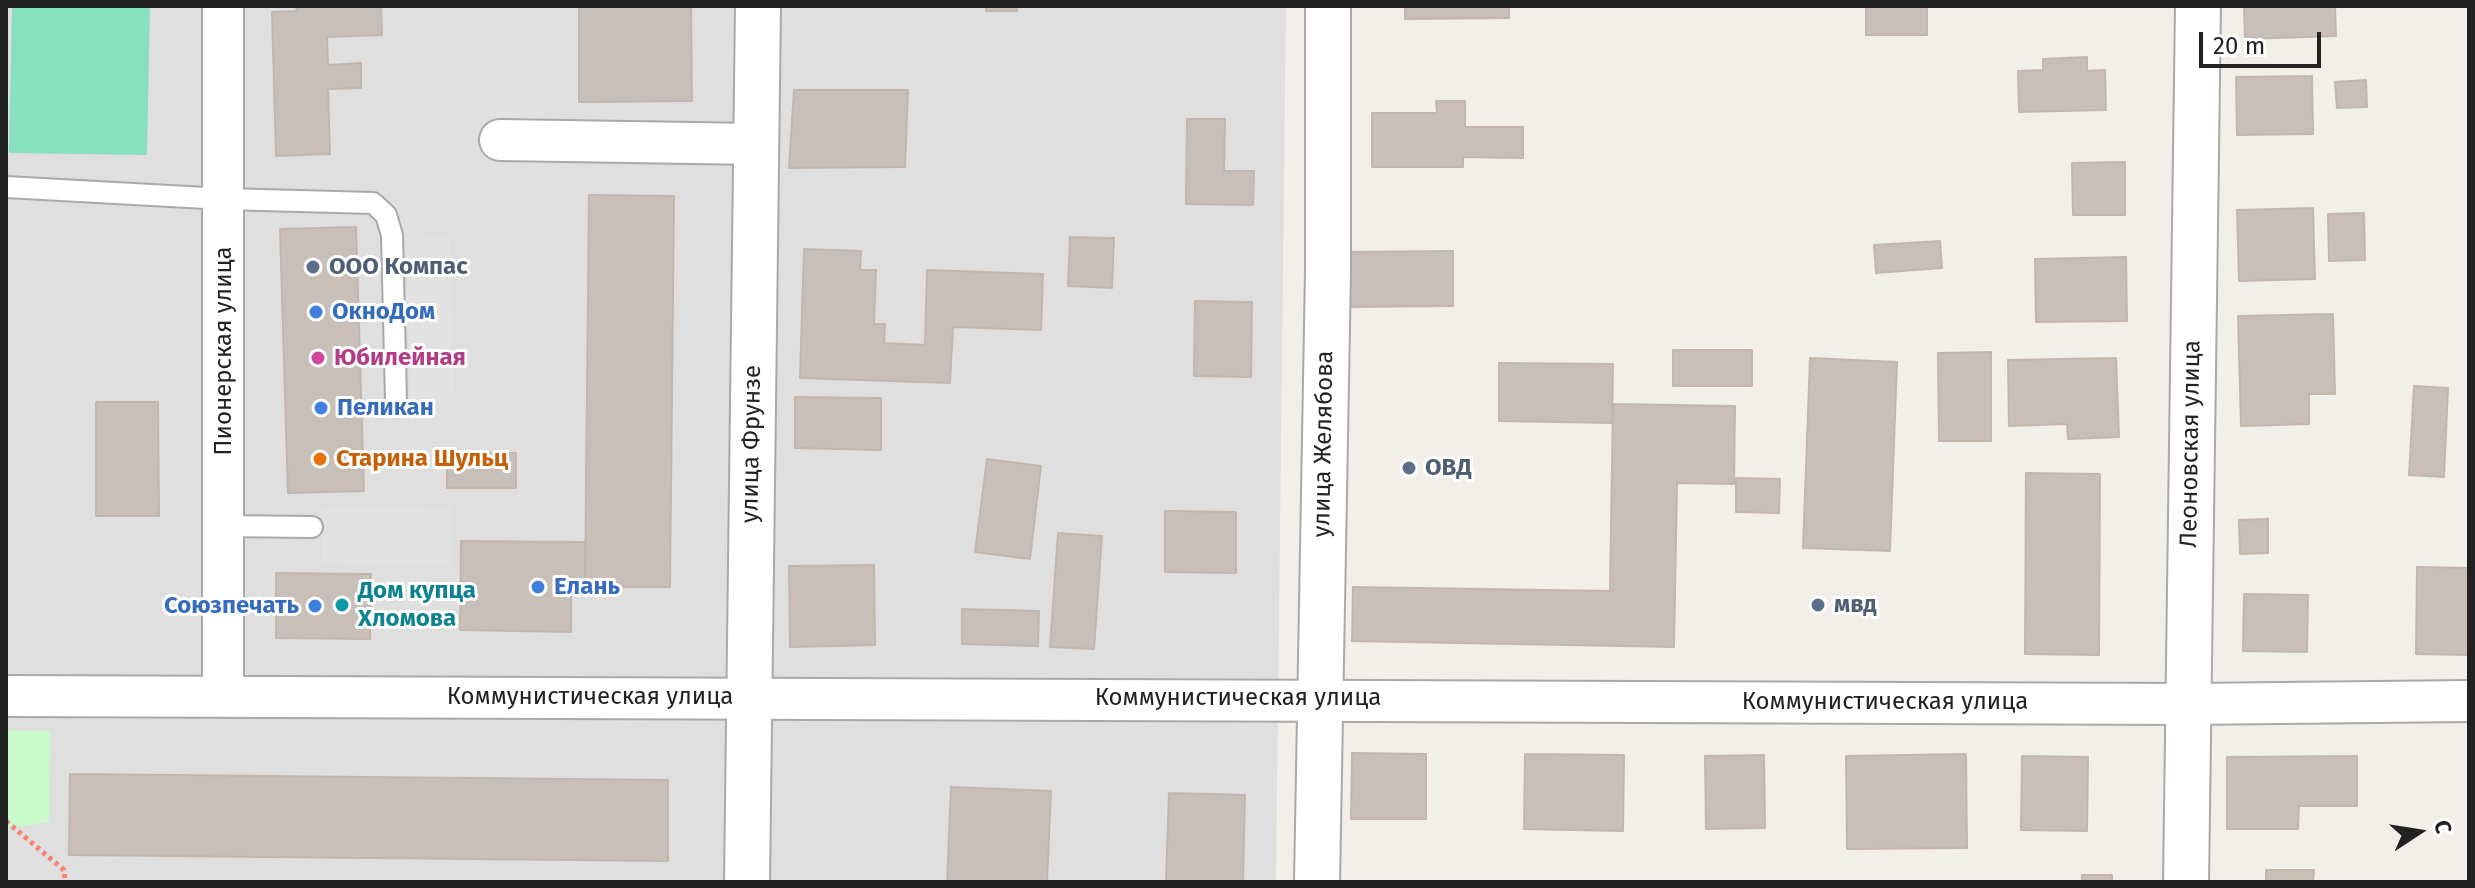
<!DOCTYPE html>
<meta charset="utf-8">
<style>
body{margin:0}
#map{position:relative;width:2475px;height:888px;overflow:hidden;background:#f2efe9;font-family:"Fira Sans",sans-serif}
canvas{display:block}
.frame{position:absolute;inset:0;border:8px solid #222;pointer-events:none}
.north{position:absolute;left:2379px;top:792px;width:80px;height:80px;-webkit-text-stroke:6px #fff;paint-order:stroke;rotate:78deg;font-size:22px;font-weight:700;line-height:32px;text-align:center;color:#222}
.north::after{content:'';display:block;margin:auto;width:28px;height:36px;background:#222;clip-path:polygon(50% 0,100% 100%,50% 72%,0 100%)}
.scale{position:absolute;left:2199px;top:32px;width:122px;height:36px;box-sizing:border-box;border:4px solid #222;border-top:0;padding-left:10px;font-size:24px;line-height:28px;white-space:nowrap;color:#222;-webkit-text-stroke:6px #fff;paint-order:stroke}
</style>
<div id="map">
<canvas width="2475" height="888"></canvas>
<div class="frame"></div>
<div class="north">С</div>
<div class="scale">20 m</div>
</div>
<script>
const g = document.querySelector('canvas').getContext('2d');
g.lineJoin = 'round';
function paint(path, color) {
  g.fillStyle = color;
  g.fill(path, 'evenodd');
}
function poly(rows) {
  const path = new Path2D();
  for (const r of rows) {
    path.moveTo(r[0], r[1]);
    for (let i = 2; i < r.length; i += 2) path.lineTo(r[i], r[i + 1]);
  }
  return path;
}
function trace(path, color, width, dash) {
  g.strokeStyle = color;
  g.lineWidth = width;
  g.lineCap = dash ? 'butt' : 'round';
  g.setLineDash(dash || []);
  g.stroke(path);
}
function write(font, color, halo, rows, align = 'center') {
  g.font = font + ' "Fira Sans",sans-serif';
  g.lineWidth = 6;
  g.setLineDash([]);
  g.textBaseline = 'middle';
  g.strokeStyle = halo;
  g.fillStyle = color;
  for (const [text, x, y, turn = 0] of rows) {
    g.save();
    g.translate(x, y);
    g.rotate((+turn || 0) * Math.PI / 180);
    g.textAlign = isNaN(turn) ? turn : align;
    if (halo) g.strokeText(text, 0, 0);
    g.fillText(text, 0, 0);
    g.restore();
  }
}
paint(poly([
 [6,6,1286,6,1276,882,6,882]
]), '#e0dfdf');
paint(poly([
 [6,730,50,731,49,822,6,828]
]), '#c8facc');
paint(poly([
 [12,6,150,6,147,155,9,153]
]), '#88e0be');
paint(poly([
 [496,81,544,81,545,133,496,133],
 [450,238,455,400,410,402,406,239],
 [322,507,452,508,451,566,322,564]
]), '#e2e2e2');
const building = poly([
 [296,6,381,6,382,35,327,37,328,65,361,63,361,88,328,89,330,154,276,156,272,12,297,11,296,6],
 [579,6,691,6,692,101,579,102,579,6],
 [986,6,1017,6,1017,11,986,11,986,6],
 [1405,6,1509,6,1509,18,1405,19,1405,6],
 [1866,6,1927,6,1927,35,1866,35,1866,6],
 [2244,6,2335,6,2336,36,2245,39,2244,6],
 [2087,57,2087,71,2105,70,2106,110,2019,112,2018,71,2043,70,2043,59,2087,57],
 [2312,76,2313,134,2237,135,2236,77,2312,76],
 [2366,80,2367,107,2337,108,2335,82,2366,80],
 [794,90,908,90,905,167,789,168,794,90],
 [1436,101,1465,101,1465,127,1523,127,1523,158,1463,157,1463,167,1372,167,1372,113,1437,113,1436,101],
 [1187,119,1225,119,1224,171,1254,171,1253,205,1186,204,1187,119],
 [2125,162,2125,215,2073,215,2072,163,2125,162],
 [589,195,674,196,670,587,585,587,589,195],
 [2313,208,2315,279,2239,281,2237,210,2313,208],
 [2364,213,2365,260,2329,261,2328,214,2364,213],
 [356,227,364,491,288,493,280,229,356,227],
 [1070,237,1114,238,1112,288,1068,286,1070,237],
 [1940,241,1942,268,1876,273,1874,245,1940,241],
 [804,249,861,251,860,270,876,270,874,324,885,324,884,343,925,345,927,270,1043,274,1041,330,953,327,950,383,800,378,804,249],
 [1453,251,1453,306,1347,307,1346,252,1453,251],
 [2126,257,2127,321,2036,322,2035,259,2126,257],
 [1195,301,1252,302,1251,377,1194,376,1195,301],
 [2333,314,2335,394,2309,394,2309,424,2241,426,2238,316,2333,314],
 [1673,350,1752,350,1752,386,1673,386,1673,350],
 [1991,352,1991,441,1939,441,1938,353,1991,352],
 [1810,358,1897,362,1890,551,1803,548,1810,358],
 [2116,358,2119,437,2068,439,2067,424,2009,426,2008,360,2116,358],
 [1499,363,1613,364,1612,423,1499,421,1499,363],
 [2414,386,2448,388,2444,477,2409,475,2414,386],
 [795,397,881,398,881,450,795,448,795,397],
 [96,402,158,402,159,516,96,516,96,402],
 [1613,404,1735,406,1734,484,1677,483,1674,647,1352,641,1353,587,1610,591,1613,404],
 [447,452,516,453,516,488,447,488,447,452],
 [987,459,1041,466,1030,559,975,552,987,459],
 [2026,473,2100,474,2099,655,2025,654,2026,473],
 [1736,478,1780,479,1779,513,1736,512,1736,478],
 [1165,511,1236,512,1236,573,1165,572,1165,511],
 [2268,519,2268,553,2240,554,2239,520,2268,519],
 [1058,533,1102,536,1094,649,1050,647,1058,533],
 [461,541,585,542,585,587,571,587,571,632,460,630,461,541],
 [874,565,875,645,790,647,789,566,874,565],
 [2417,567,2469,568,2469,655,2416,654,2417,567],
 [276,573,371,574,370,639,276,638,276,573],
 [2244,594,2308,595,2307,652,2243,651,2244,594],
 [962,609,1039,611,1038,646,962,644,962,609],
 [1352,753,1426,754,1426,819,1351,819,1352,753],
 [1525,754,1624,755,1623,831,1524,829,1525,754],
 [1966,754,1967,848,1847,849,1846,756,1966,754],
 [1764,755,1765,828,1706,829,1705,756,1764,755],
 [2022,756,2088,757,2087,831,2021,830,2022,756],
 [2357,756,2357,806,2299,806,2298,829,2227,829,2227,757,2357,756],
 [70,774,668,780,668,861,69,855,70,774],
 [951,787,1051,791,1047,882,947,882,951,787],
 [1169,793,1245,795,1243,882,1166,882,1169,793],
 [2266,870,2314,870,2313,882,2266,882,2266,870],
 [2082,875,2112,875,2112,882,2082,882,2082,875]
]);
paint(building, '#c7bfb8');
trace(building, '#c4b6ab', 2);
const service = poly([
 [6,187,224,199,373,203,386,215,392,235,396,401],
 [223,526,312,527]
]);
const minor = poly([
 [223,6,223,695],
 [500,140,757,144],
 [6,696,2187,704,2469,701]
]);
const tertiary = poly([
 [747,882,758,6],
 [1317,882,1328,271,1328,6],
 [2186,882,2198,6]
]);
trace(service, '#a9a9a9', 24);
trace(minor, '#a9a9a9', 44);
trace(tertiary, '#a9a9a9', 48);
trace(poly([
 [6,821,64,870,65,882]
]), '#fa8072', 5, [4, 4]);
trace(service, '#fff', 20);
trace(minor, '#fff', 40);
trace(tertiary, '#fff', 44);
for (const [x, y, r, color] of [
 [313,267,8,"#5c6f8a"],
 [316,312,8,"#3f7fe0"],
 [318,358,8,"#d1479c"],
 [321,408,8,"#3f7fe0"],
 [320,459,8,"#e8710a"],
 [1409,468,8,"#5c6f8a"],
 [538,587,8,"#3f7fe0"],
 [342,605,8,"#0f9aa8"],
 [1818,605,8,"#5c6f8a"],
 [315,606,8,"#3f7fe0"]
]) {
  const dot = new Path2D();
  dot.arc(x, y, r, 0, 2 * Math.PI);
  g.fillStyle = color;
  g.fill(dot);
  trace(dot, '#fff', 3);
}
write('bold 24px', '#4e5e75', '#fff', [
 ["ООО Компас",329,267],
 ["ОВД",1425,468],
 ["мвд",1834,605]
], 'left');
write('bold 24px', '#366cbe', '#fff', [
 ["ОкноДом",332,312],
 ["Пеликан",337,408],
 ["Елань",554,587],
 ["Союзпечать",299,606,"right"]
], 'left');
write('24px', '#222', '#fff', [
 ["Пионерская улица",224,351,-90],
 ["улица Фрунзе",752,444,-89],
 ["улица Желябова",1324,444,-89],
 ["Леоновская улица",2191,444,-89],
 ["Коммунистическая улица",590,697],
 ["Коммунистическая улица",1238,698],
 ["Коммунистическая улица",1885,702]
]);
write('bold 24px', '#b23c85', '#fff', [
 ["Юбилейная",334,358]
], 'left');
write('bold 24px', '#c56008', '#fff', [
 ["Старина Шульц",336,459]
], 'left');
write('bold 24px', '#0d838f', '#fff', [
 ["Дом купца",358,591],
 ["Хломова",358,619]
], 'left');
</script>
